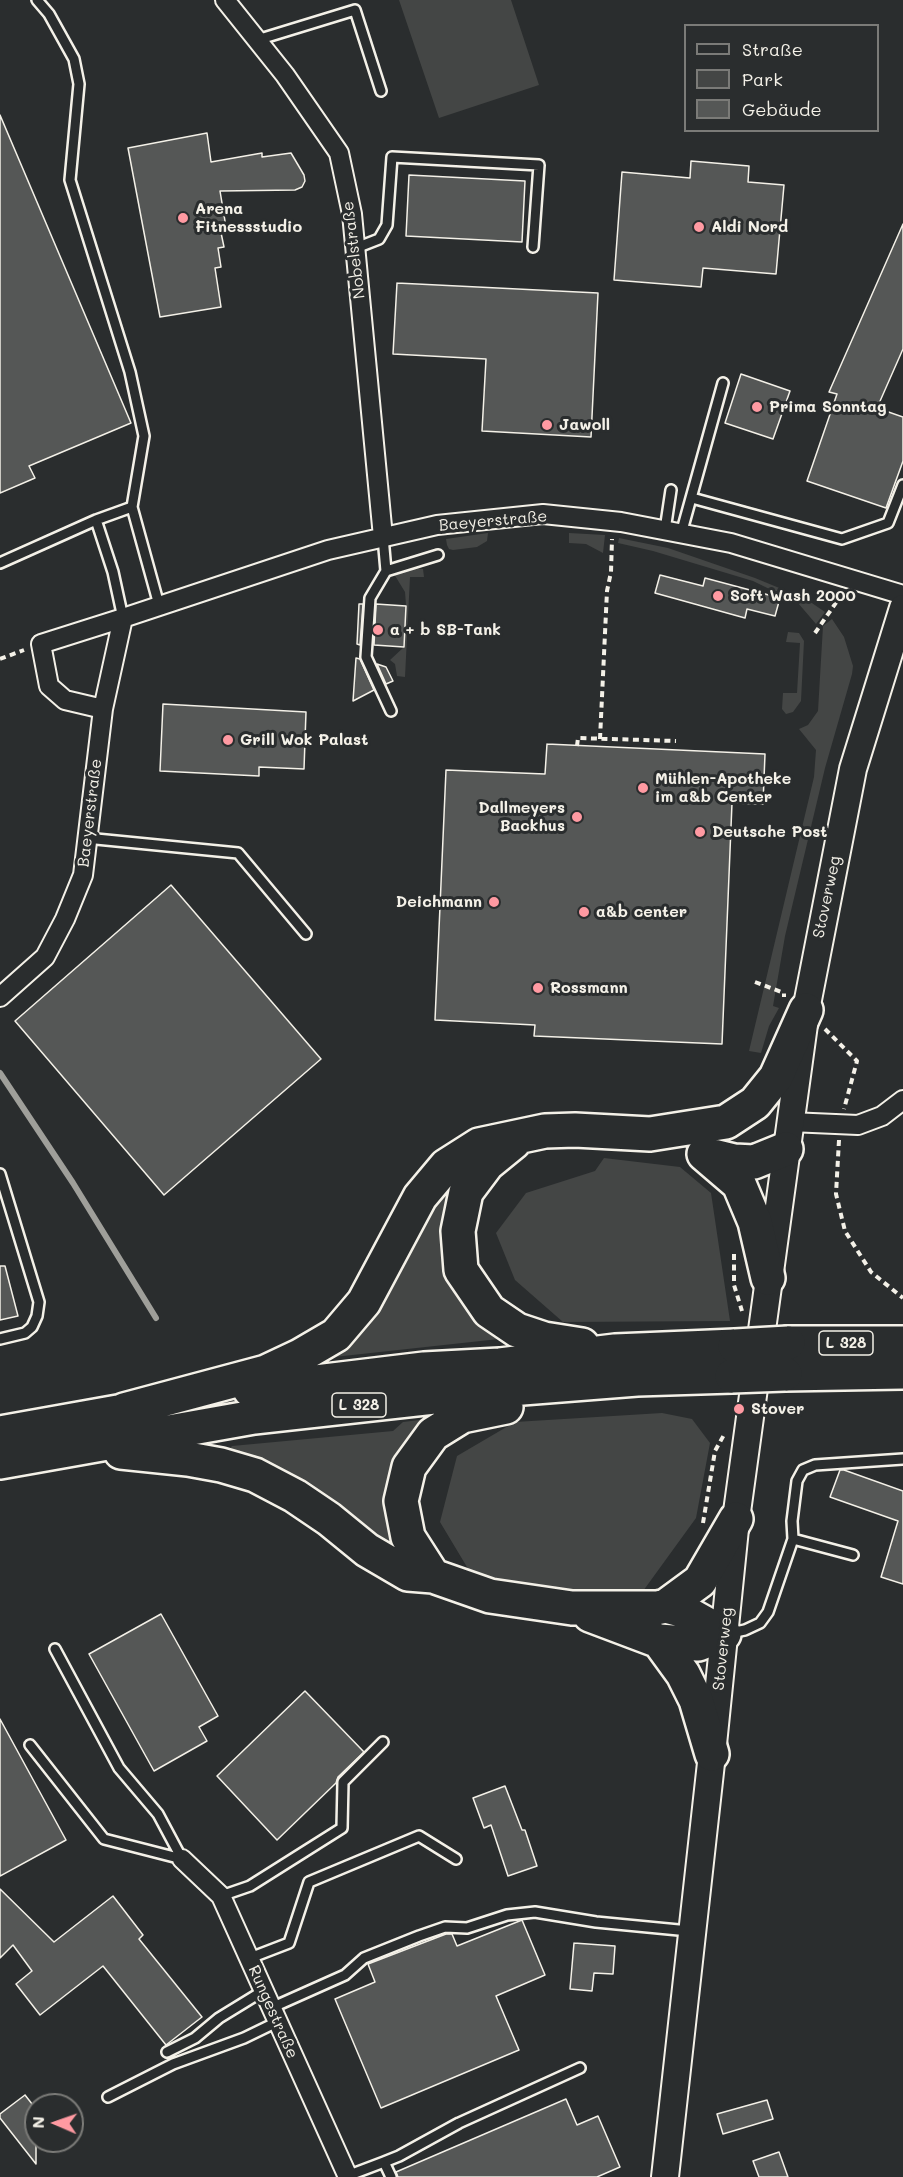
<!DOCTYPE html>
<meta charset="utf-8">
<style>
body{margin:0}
#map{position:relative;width:903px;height:2177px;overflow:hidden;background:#2a2d2e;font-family:Mali,sans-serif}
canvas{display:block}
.legend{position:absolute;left:684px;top:24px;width:195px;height:108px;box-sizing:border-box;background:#2a2d2e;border:2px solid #7b7b78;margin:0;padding:8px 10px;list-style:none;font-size:18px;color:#f4f1e8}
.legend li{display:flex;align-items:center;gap:12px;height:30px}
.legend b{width:30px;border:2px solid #7b7b78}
.north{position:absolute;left:24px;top:2093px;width:60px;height:60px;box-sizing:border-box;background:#2a2d2e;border:2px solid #7b7b78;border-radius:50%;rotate:272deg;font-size:16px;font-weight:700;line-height:24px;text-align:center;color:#f4f1e8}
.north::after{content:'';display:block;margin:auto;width:21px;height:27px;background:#ff9aa2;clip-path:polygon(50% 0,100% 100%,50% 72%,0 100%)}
</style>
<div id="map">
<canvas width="903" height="2177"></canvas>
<ul class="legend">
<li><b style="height:8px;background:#2a2d2e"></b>Straße</li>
<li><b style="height:16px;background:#444645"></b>Park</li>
<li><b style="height:16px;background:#555756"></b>Gebäude</li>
</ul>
<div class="north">N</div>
</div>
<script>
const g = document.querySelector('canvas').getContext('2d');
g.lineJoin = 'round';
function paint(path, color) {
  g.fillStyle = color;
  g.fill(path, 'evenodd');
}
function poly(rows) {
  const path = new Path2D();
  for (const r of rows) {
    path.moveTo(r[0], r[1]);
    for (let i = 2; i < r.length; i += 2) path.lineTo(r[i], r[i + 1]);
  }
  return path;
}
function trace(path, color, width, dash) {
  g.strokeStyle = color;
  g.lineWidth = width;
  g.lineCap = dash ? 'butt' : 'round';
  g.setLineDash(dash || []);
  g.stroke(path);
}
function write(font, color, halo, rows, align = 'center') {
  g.font = font + ' Mali,sans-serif';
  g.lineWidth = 6;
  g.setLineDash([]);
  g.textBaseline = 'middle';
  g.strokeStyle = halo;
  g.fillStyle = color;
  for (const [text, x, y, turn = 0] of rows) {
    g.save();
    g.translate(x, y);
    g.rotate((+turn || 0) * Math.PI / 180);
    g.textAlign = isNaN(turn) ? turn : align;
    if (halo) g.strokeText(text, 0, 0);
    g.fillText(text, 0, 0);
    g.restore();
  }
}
paint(poly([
 [399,0,511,0,539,85,439,118],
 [488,533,487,541,477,547,453,550,449,549,447,545,446,539],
 [569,533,605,535,603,553,586,544,569,543],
 [619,538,668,548,755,578,806,599,825,612,816,624,798,603,753,581,653,551,618,543],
 [415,568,423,569,424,577,410,577,405,677,397,676,395,664,390,660,404,647,406,605,405,592,394,574],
 [832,619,844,637,853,666,852,674,825,768,785,936,773,1006,779,1008,769,1026,761,1053,749,1051,814,777,816,750,799,729,808,725,818,711,823,626],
 [788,632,799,633,804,641,801,701,793,712,786,714,782,709,783,693,797,693,800,643,786,642],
 [604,1158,680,1167,711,1193,730,1321,563,1322,515,1280,496,1233,526,1193,595,1171],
 [469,1159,447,1227,508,1338,325,1358,414,1226],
 [662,1413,692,1419,710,1443,696,1518,638,1598,473,1577,440,1522,457,1456,515,1422],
 [428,1419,399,1556,225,1454,232,1446,393,1431,403,1422]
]), '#444645');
trace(poly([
 [0,1073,73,1183,156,1318]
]), '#9f9f9a', 6);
const building = poly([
 [0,115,131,423,29,466,35,478,0,493,0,115],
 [207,133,211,162,262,153,262,157,291,153,304,175,305,181,302,187,295,190,220,191,226,227,220,228,224,247,218,248,221,267,215,268,221,307,160,317,128,148,207,133],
 [691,161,749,166,748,182,784,185,776,274,703,268,701,287,614,280,622,172,690,178,691,161],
 [409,175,525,181,522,242,406,236,409,175],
 [903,224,903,349,877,408,903,417,903,461,886,508,807,481,837,394,829,392,903,224],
 [397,283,598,293,591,437,482,431,486,359,393,354,397,283],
 [741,374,790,391,773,439,725,423,741,374],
 [660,575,703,586,705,578,780,598,775,616,747,609,745,618,655,593,660,575],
 [359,604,363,604,360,645,357,644,359,604],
 [376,604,406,606,404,647,374,645,376,604],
 [356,658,360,659,374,690,353,701,356,658],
 [377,664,386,667,393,681,386,684,377,664],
 [163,704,306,712,304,769,259,767,259,776,160,771,163,704],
 [547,744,765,754,763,804,732,803,722,1044,534,1036,535,1025,435,1020,446,770,545,774,547,744],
 [171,885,321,1059,164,1195,15,1021,171,885],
 [0,1266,5,1266,18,1316,0,1320,0,1266],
 [840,1470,844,1470,903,1491,903,1584,881,1577,898,1521,830,1497,840,1470],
 [161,1614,218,1716,199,1727,207,1741,154,1771,89,1654,161,1614],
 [305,1691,364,1752,338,1777,336,1783,277,1840,217,1776,305,1691],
 [0,1719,66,1840,0,1876,0,1719],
 [505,1786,522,1830,525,1830,537,1866,508,1876,491,1825,484,1828,473,1798,505,1786],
 [0,1889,54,1942,113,1896,143,1935,139,1939,202,2017,166,2045,103,1966,40,2015,16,1984,32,1971,13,1945,0,1958,0,1889],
 [522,1920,545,1975,496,1996,519,2050,381,2108,335,1999,375,1982,368,1964,446,1934,452,1934,457,1946,522,1920],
 [574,1943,615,1946,613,1974,594,1973,592,1991,570,1989,574,1943],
 [25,2095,36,2109,36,2164,0,2118,0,2114,25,2095],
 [566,2099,577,2125,598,2116,620,2167,597,2177,398,2177,396,2172,566,2099],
 [767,2100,773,2119,723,2134,717,2114,767,2100],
 [779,2152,788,2177,759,2177,753,2161,779,2152]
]);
paint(building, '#555756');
trace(building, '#f4f1e8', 1.5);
const lane = poly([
 [257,40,355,10,381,91],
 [356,248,379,239,387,225,392,157,539,165,533,247],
 [692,498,842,539,888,523,903,485],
 [132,507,159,605],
 [96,520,113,572,123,618],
 [665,530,671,490],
 [681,534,723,383],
 [383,537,386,571],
 [0,563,96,520,132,507,144,436,130,372,70,180,79,84,74,59,49,14,37,0],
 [391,711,366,657,370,598,386,571,438,555],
 [86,838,238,853,306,934],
 [0,1174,39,1302,37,1316,32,1327,25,1333,0,1339],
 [793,1539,792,1521,797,1481,803,1470,815,1465,903,1459],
 [730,1633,745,1630,760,1623,768,1612,793,1539,853,1555],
 [55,1649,119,1768,158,1814,182,1859],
 [30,1745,104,1839,182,1859],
 [221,1896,250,1886,342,1828,343,1782,383,1742],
 [250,1958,289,1943,309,1882,419,1836,456,1859],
 [271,2008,345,1975,364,1958,419,1936,445,1927,467,1928,507,1915,535,1912,596,1922,689,1931],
 [167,2052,195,2038,219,2018,263,1991],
 [108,2097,173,2064,244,2038,277,2022],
 [384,2162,399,2156,459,2123,580,2068],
 [347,2176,384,2162,391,2177]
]);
const street = poly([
 [225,0,285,75,339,153,352,214,383,537],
 [103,709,65,700,49,686,41,644,123,618],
 [0,997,45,957,65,919,83,875,103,709,123,618,328,550,437,525,543,514,621,522,731,543,903,595],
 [790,1122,858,1125,882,1116,903,1100],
 [182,1859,221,1896,348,2177]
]);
const secondary = poly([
 [665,2177,712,1754,736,1519,806,1010,853,769,903,608]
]);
const highway = poly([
 [514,1142,487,1164,466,1192,458,1231,461,1270,489,1311,517,1330,544,1339,582,1345],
 [704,1154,739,1184,755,1222,768,1278],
 [705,1154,734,1161,754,1162,786,1149],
 [788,1343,903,1343],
 [785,1374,903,1372],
 [250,1390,424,1369,500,1365,615,1351,735,1346],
 [124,1410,266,1372,300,1356,336,1335,364,1302,420,1197,446,1166,479,1145,545,1131,575,1130,650,1134,726,1122,755,1103,776,1077,806,1010],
 [0,1433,146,1407],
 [121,1452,188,1459,221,1465,255,1475,295,1496,329,1519,367,1550,408,1574,433,1576,490,1596,572,1608,657,1608,666,1606,681,1610,724,1634],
 [0,1462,254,1417,497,1390,637,1379,732,1376],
 [433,1576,408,1537,401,1501,409,1467,433,1434,462,1416,506,1407],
 [666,1606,700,1581,736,1519],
 [590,1615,659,1641,683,1674,696,1700,712,1754],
 [659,1641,698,1644,724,1634]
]);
trace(lane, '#f4f1e8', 14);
trace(street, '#f4f1e8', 22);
trace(secondary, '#f4f1e8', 30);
trace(highway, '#f4f1e8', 38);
trace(poly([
 [815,633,842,594],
 [0,659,24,650],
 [600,739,607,591,611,572,612,539],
 [577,746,578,738,676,741],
 [755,982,784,993,784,997],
 [825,1029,857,1061,844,1109],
 [839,1140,836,1194,845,1231,871,1272,903,1298],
 [734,1254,734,1285,742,1311],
 [703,1523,715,1451,725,1433]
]), '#f4f1e8', 4, [6, 4.5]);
trace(lane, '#2a2d2e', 9);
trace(street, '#2a2d2e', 18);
trace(secondary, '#2a2d2e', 26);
trace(highway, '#2a2d2e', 33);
const highwayBridge = poly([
 [735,1346,788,1343],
 [732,1376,785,1374]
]);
trace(highwayBridge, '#f4f1e8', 38, []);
trace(highwayBridge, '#2a2d2e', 33);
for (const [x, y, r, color] of [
 [183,218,6,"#ff9aa2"],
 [699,227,6,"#ff9aa2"],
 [757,407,6,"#ff9aa2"],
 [547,425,6,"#ff9aa2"],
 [718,596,6,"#ff9aa2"],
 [378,630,6,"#ff9aa2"],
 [228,740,6,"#ff9aa2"],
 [643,788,6,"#ff9aa2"],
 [577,817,6,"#ff9aa2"],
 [700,832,6,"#ff9aa2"],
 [494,902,6,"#ff9aa2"],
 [584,912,6,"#ff9aa2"],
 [538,988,6,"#ff9aa2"],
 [739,1409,6,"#ff9aa2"]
]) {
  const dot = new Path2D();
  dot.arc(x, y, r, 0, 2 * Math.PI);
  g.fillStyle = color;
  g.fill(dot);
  trace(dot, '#2a2d2e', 2);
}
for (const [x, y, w] of [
 [846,1343,54],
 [359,1405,54]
]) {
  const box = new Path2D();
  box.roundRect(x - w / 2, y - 12, w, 24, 4.5);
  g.fillStyle = '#2a2d2e';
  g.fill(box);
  trace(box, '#f4f1e8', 1.5);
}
write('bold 15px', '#f4f1e8', null, [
 ["L 328",846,1343],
 ["L 328",359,1405]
]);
write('bold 16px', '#f4f1e8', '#2a2d2e', [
 ["Arena",195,209],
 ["Fitnessstudio",195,227],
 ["Aldi Nord",711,227],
 ["Prima Sonntag",769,407],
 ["Jawoll",559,425],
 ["Soft Wash 2000",730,596],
 ["a + b SB-Tank",390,630],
 ["Grill Wok Palast",240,740],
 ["Mühlen-Apotheke",655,779],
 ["im a&b Center",655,797],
 ["Dallmeyers",565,808,"right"],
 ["Backhus",565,826,"right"],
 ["Deutsche Post",712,832],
 ["Deichmann",482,902,"right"],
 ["a&b center",596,912],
 ["Rossmann",550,988],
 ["Stover",751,1409]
], 'left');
write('16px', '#f4f1e8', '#2a2d2e', [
 ["Nobelstraße",354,250,-97],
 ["Baeyerstraße",493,521,-5],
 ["Baeyerstraße",90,813,-83],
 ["Stoverweg",827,897,-78],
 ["Stoverweg",723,1649,-84],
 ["Rungestraße",273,2012,66]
]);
</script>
